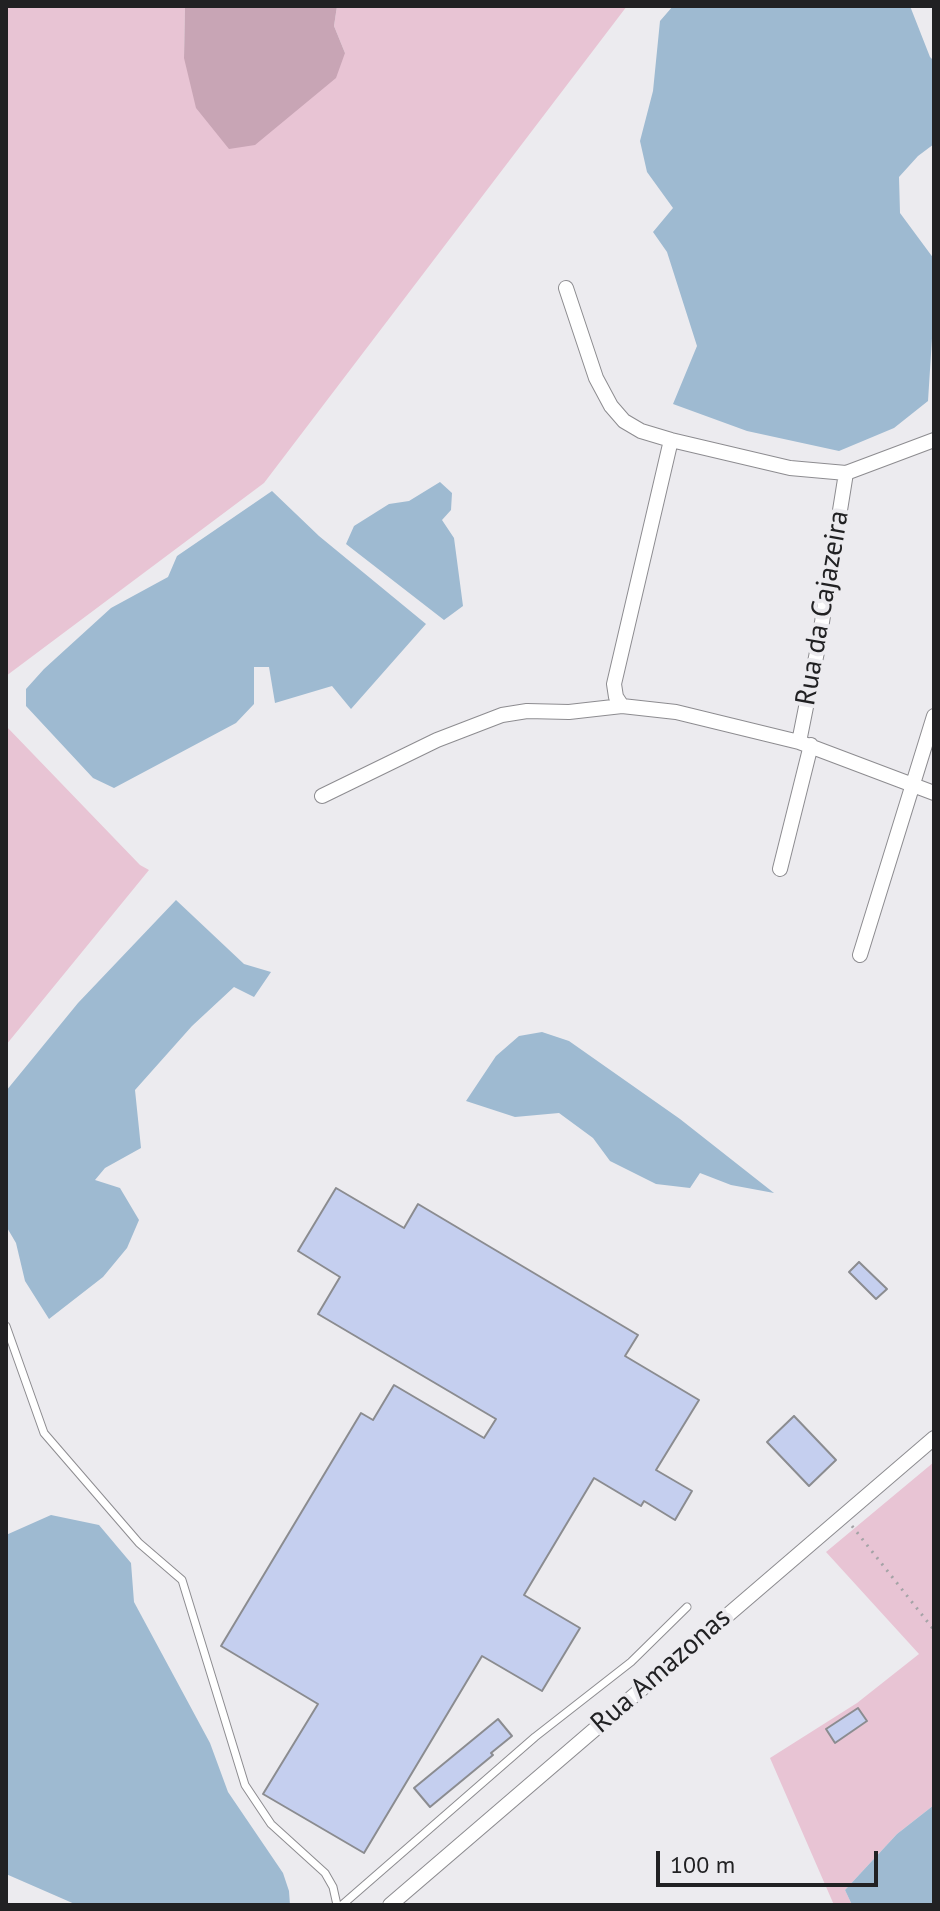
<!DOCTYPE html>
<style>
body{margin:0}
#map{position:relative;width:940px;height:1911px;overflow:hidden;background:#ecebef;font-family:"PT Sans",sans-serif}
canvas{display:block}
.frame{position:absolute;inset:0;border:8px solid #212123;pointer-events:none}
.scale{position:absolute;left:656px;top:1851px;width:222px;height:36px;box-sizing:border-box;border:4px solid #212123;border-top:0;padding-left:10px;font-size:24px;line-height:28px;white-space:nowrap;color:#212123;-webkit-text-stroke:6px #ecebef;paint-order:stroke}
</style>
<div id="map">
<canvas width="940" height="1911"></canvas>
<div class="frame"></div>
<div class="scale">100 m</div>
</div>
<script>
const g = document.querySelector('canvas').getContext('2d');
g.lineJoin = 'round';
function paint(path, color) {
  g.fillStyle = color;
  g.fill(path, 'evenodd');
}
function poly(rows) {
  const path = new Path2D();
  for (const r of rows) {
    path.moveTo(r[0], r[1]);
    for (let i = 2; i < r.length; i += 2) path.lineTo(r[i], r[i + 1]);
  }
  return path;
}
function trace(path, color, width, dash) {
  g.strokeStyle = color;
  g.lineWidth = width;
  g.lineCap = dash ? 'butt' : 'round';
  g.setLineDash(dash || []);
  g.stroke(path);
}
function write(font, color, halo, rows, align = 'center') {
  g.font = font + ' "PT Sans",sans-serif';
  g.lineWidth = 8;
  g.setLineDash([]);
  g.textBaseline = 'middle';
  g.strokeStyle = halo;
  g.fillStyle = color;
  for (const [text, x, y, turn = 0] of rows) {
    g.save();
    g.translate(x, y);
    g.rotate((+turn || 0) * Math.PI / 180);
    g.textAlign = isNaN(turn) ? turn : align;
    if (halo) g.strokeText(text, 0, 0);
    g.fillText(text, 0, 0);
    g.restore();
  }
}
paint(poly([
 [6,6,185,6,184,58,345,53,334,26,337,6,627,6,264,483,6,676],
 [6,726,140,865,149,870,6,1045],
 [934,1462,934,1805,897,1834,845,1890,852,1905,834,1905,770,1758,857,1703,919,1654,826,1552],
 [858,1708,867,1722,835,1743,826,1729]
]), '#e8c4d4');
paint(poly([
 [185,6,337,6,334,26,345,53,336,78,255,145,229,149,196,108,184,58]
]), '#c8a5b5');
paint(poly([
 [673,6,910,6,930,57,934,61,934,144,918,156,899,177,900,213,934,259,934,307,928,401,894,428,839,451,747,431,673,404,697,346,667,252,653,232,673,208,647,172,640,141,653,91,660,21],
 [440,482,452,493,451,510,442,520,454,538,463,606,444,620,346,544,354,526,389,504,409,501],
 [272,491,319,536,426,624,351,709,332,686,275,703,269,667,254,667,254,704,236,723,114,788,93,778,26,706,26,689,44,669,111,608,168,577,177,556],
 [176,900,244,964,271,972,254,997,234,987,192,1026,135,1090,141,1148,105,1168,95,1180,120,1188,139,1220,127,1248,103,1277,49,1319,25,1281,16,1243,6,1226,6,1091,78,1003],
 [542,1032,569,1041,680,1119,774,1193,731,1185,700,1173,690,1188,656,1184,610,1161,593,1138,559,1113,515,1117,466,1101,496,1056,519,1036],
 [51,1515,99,1525,131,1563,134,1602,210,1743,228,1792,283,1873,289,1891,290,1905,77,1905,6,1874,6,1535],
 [934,1805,934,1905,852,1905,845,1890,897,1834]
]), '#9ebad1');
const building = poly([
 [336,1188,404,1228,418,1204,638,1335,625,1356,699,1400,656,1470,692,1491,675,1520,644,1501,641,1506,594,1478,524,1595,580,1628,542,1691,482,1656,364,1853,263,1794,318,1704,221,1646,361,1413,373,1420,394,1385,484,1438,496,1419,318,1314,340,1277,298,1251,336,1188],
 [859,1262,887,1289,876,1299,849,1272,859,1262],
 [794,1416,836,1460,809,1486,767,1442,794,1416],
 [858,1708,867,1721,835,1743,826,1729,858,1708],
 [498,1719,512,1736,491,1753,493,1755,430,1807,414,1788,498,1719]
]);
paint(building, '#c5cfef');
trace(building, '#8b8c90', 2);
const service = poly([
 [6,1326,44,1433,139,1543,182,1580,245,1785,271,1824,325,1873,333,1887,337,1905],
 [342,1905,535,1737,631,1662,687,1607]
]);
const minor = poly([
 [566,288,596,378,611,406,624,421,641,431,671,440,790,468,846,473,934,440],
 [622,706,616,697,614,684,671,440],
 [799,742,818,647,846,473],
 [322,796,437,740,502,715,527,711,569,712,622,706,676,712,799,742,934,793],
 [780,869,811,745],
 [860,955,934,716],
 [390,1905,934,1438]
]);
trace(service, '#8d8c90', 9);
trace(minor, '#8d8c90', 16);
trace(poly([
 [852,1526,934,1630]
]), '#a4a3a6', 3, [2, 6]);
trace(service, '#fff', 7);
trace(minor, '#fff', 14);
write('28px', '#212123', '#ecebef', [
 ["Rua da Cajazeira",823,608,-80],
 ["Rua Amazonas",661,1671,-41]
]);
</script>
